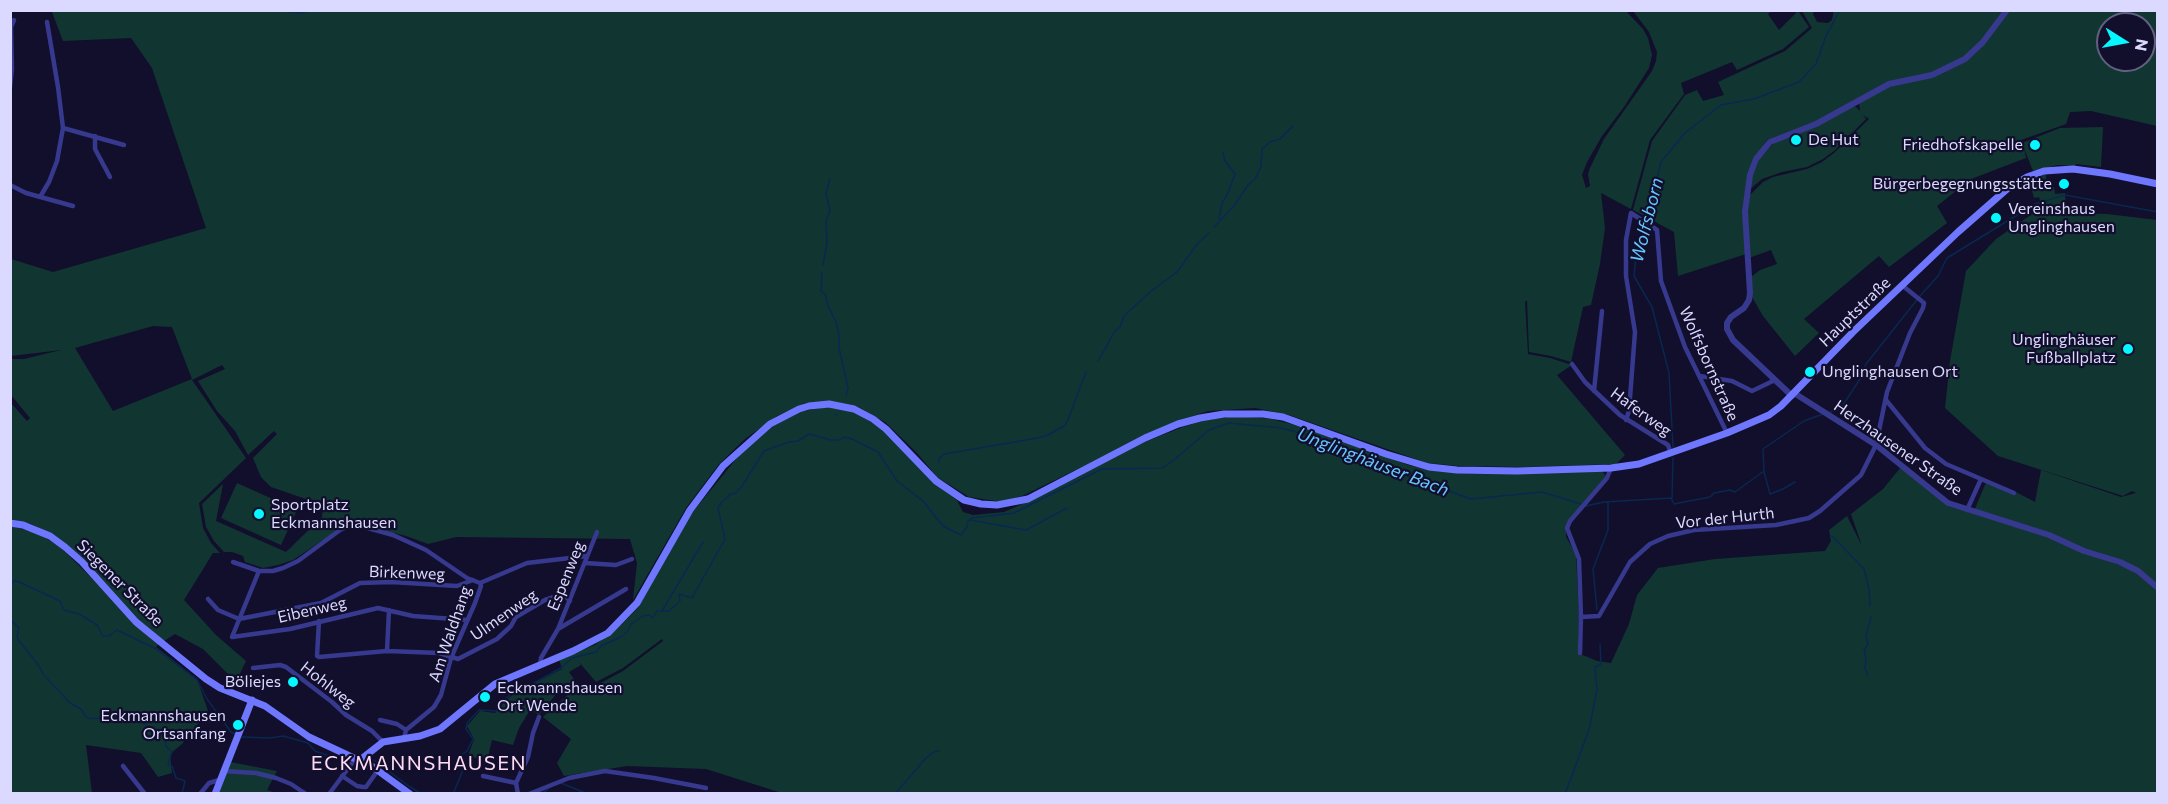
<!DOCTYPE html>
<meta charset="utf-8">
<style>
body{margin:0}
#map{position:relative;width:2168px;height:804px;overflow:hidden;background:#110f2c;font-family:Commissioner,sans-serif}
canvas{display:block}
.frame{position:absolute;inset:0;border:12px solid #dbd9ff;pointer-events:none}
.north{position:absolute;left:2096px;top:12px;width:60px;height:60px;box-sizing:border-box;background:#110f2c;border:2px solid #626080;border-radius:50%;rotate:101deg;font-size:16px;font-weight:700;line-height:24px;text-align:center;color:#dbd9ff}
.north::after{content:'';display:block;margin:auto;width:21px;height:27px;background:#05f8ff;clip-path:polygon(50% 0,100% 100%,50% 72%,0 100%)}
</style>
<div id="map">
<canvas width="2168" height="804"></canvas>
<div class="frame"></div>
<div class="north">N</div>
</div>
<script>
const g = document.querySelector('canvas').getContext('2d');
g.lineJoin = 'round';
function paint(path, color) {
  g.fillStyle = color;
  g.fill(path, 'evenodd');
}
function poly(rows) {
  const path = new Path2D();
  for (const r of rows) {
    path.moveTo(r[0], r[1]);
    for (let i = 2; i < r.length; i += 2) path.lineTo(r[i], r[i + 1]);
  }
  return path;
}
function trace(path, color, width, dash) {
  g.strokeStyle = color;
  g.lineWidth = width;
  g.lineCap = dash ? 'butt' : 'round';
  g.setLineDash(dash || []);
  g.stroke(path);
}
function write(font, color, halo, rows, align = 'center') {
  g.font = font + ' Commissioner,sans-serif';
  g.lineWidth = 4.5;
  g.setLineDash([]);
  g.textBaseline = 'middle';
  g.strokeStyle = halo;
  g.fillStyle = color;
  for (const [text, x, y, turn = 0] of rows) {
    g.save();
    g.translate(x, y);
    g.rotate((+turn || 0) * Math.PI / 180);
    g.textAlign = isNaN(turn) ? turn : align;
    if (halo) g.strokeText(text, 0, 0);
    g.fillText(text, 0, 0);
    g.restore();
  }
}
paint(poly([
 [1834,10,2157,11,2157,126,2091,111,2070,112,2066,124,2021,140,2022,143,2060,128,2103,127,2101,167,2076,164,2075,166,2058,165,2033,171,2024,148,2026,158,1971,179,1937,206,1947,223,1889,267,1879,256,1804,319,1819,333,1795,356,1763,316,1752,297,1751,277,1760,270,1777,264,1771,250,1749,258,1747,227,1749,196,1763,182,1773,177,1807,169,1822,162,1834,153,1869,119,1863,115,1866,119,1835,150,1823,159,1807,167,1782,172,1762,179,1749,190,1753,173,1759,159,1774,143,1855,106,1860,111,1859,103,1889,85,1944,73,1885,83,1812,123,1767,140,1754,160,1749,174,1746,254,1678,276,1674,232,1633,210,1652,141,1685,95,1697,90,1703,101,1724,95,1718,82,1785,51,1812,28,1802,11,1814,11,1813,14,1817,22,1828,23,1832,20],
 [2108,24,2144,24,2144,60,2108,60],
 [49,11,1626,11,1643,29,1648,38,1652,55,1649,68,1624,107,1602,136,1587,162,1582,175,1586,188,1590,186,1588,174,1590,168,1604,139,1652,71,1656,61,1657,52,1649,32,1633,11,1771,11,1768,14,1779,30,1798,11,1809,27,1783,49,1737,70,1732,62,1681,83,1684,94,1650,140,1631,209,1601,193,1605,228,1600,264,1591,305,1583,307,1571,362,1551,356,1529,352,1527,300,1525,302,1528,354,1550,358,1572,365,1557,375,1625,455,1616,464,1524,467,1459,466,1427,463,1289,415,1255,408,1208,411,1175,422,1022,496,1002,502,969,497,937,477,917,453,885,422,858,407,833,402,805,403,777,416,745,439,719,464,686,508,633,600,637,563,630,539,456,537,428,544,406,536,350,522,293,560,278,565,263,568,245,562,243,556,232,552,224,552,214,541,206,527,202,504,223,484,216,521,286,552,322,517,323,507,303,498,271,487,261,477,253,458,277,434,274,431,248,455,235,431,217,411,198,381,225,369,222,365,192,380,246,458,199,503,203,528,211,543,220,553,213,553,184,600,216,635,246,661,236,682,203,649,175,634,164,641,132,615,72,549,54,535,31,524,11,519,10,402,27,421,30,418,11,395,11,359,24,359,61,350,11,356,11,259,53,272,206,228,152,68,131,38,63,41,52,12],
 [153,326,172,327,192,379,113,411,75,348],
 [2046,174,2046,184,2051,184,2052,187,2054,187,2055,194,2065,193,2066,207,2043,211,2039,197,2034,198,2031,187,2024,183],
 [2035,212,2107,214,2157,220,2157,585,2139,569,1974,511,1987,480,2018,493,2035,502,2041,470,2121,497,2136,493,2132,491,2123,496,1998,456,1945,408,1950,361,1966,271,1996,239],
 [826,407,854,412,884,430,935,484,957,500,963,512,973,515,1004,512,1031,500,1127,449,1183,427,1202,421,1236,416,1271,419,1315,430,1408,465,1437,471,1470,474,1601,470,1606,476,1567,522,1566,537,1576,554,1579,617,1578,653,1597,661,1611,663,1629,624,1637,595,1658,568,1715,559,1825,551,1831,541,1829,530,1847,516,1862,546,1851,514,1883,489,1901,467,1948,506,2047,536,2137,572,2157,591,2157,793,785,794,706,769,627,766,564,776,557,763,571,739,543,717,573,690,597,685,623,671,663,641,662,639,623,668,596,682,578,661,581,665,569,672,578,685,573,684,557,693,539,715,530,710,519,728,513,745,492,740,487,761,468,756,474,739,467,726,480,711,495,713,505,701,520,689,528,687,562,669,559,659,595,645,621,625,638,608,692,513,741,453,771,427,799,412],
 [237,483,297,510,281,545,221,518],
 [10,526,35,532,59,546,159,644,156,647,197,679,208,711,182,744,170,754,172,773,158,777,141,753,86,745,92,793,11,793],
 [230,762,277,771,267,790,276,793,218,794]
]), '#113632');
trace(poly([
 [271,10,302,13,311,10],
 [1219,219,1222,203,1228,193,1235,174,1225,161,1223,153],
 [1647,220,1661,162,1685,133,1721,105,1754,99,1799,82,1816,64,1826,36,1840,10],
 [1645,225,1637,245,1634,276,1652,307,1669,373,1673,447],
 [1214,227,1234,206,1248,185,1255,179,1261,167,1262,149,1270,142,1280,139,1293,126],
 [823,265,827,243,826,221,830,211,826,193,830,179],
 [822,272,821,291,825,294,828,306,836,322,839,335,839,348,848,388,846,395],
 [1098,361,1115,331,1120,327,1124,316,1150,292,1177,272,1198,243,1209,233],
 [1830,412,1841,408,1862,376,1866,364,1920,296,1938,276,1947,258,2035,204,2065,195,2158,212],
 [836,415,837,414],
 [939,463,939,459,944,454,1032,439,1046,436,1064,426,1067,422,1086,372],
 [1764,472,1770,494,1783,489,1795,482],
 [1672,498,1673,458],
 [1586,506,1604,502,1671,498,1674,504,1710,497,1714,493,1730,490,1735,492,1764,471,1763,449,1804,421,1823,414],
 [970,520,1026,530,1067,508],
 [1832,536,1864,569,1869,589,1870,606],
 [10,585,14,581,17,581,60,601,64,610,79,614,97,625,103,636,109,636,117,630,156,649,197,680,207,699,231,732,235,734],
 [1597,610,1593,569,1608,530,1608,503],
 [662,611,703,542],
 [10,619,19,628,17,638,39,666,43,674,70,703,81,709,87,718,109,719,112,717,133,720,137,719,150,728,152,733,164,736,166,746,172,752,168,764,172,766,176,778,185,781,182,794],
 [1868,675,1865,669,1866,658,1864,650,1868,644,1866,636,1871,617],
 [242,737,270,738,283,736,308,743,315,751,332,757],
 [374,760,410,787,422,794],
 [561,783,588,794],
 [453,794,463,770,458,757,467,751,473,739,466,729,467,723,479,710,496,711,503,700,519,689,529,686,561,668,572,658,596,652,601,646,621,637,628,631,631,624,643,616,649,615,653,618,657,611,669,611,680,601,679,594,692,598,725,539,718,508,722,502,731,494,736,493,742,486,764,451,789,442,798,441,809,434,831,440,840,440,844,437,852,439,878,452,897,481,923,501,943,526,961,535,967,527,968,521,972,518,1014,513,1102,469,1162,468,1174,460,1209,430,1229,423,1281,428,1322,439,1353,452,1374,464,1471,499,1542,492,1581,504],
 [542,794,549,788],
 [895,794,926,758,934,752,939,751],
 [1565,794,1589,730,1597,690,1595,667,1601,664,1600,644]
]), '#082851', 1.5);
trace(poly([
 [10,87,12,69,11,27,14,20],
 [63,128,124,145],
 [95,136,95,149,110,177],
 [10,185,26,193,73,206],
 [40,197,49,182,57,161,63,128,58,87,47,22],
 [1572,364,1585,382,1620,415,1668,445,1671,454],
 [1700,376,1732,381,1752,391,1775,380],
 [1594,391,1602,311],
 [1886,400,1925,448,1946,464,2014,493],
 [1626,420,1629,411,1635,332,1626,276,1626,240,1631,213,1657,230,1661,281,1685,347,1727,433],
 [1967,510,1981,479],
 [233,562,259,571,273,571,283,568,298,561,340,530,350,525,357,525,393,535,426,550,467,578,480,583],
 [585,563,616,565,632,559],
 [259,571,232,637,290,629,378,608,413,616,467,620],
 [480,583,527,563,587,556],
 [208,599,218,610,239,619,321,603,360,583,391,582,457,586,473,580],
 [1581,617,1599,616,1630,562,1650,544,1668,536,1694,530,1776,525,1809,518,1820,511,1861,475,1876,445,1887,392,1910,333,1923,308,1924,303,1903,286],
 [319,621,317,656,319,657,387,651,439,653,458,659,497,639,511,626,516,617,545,600,563,594,570,601],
 [558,629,597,532],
 [387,651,389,610],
 [1580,653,1581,617,1579,559,1567,528,1570,521,1607,478,1611,468],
 [540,665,541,658,558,629,626,589],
 [253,668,280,665,286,667,332,702,346,715,372,731,383,742],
 [380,720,397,724,406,730],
 [404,738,406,730,434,707,441,695,451,658,475,603,481,586,480,583],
 [123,766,145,794],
 [223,771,256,773,276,778,291,784,306,794],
 [342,776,357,786,363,787,366,787,378,770],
 [483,776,516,783],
 [200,794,209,783,219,780],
 [329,794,356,758],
 [518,794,516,783,528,757,533,733,539,717],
 [529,794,569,778,605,771,654,778,706,788]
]), '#36398e', 4.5);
trace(poly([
 [1794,393,1876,445,1948,503,2049,535,2084,551,2120,562,2138,571,2158,588],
 [1792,396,1733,340,1727,329,1727,323,1731,317,1744,308,1749,300,1750,293,1745,212,1750,175,1756,159,1770,142,1816,124,1889,84,1932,75,1965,59,1983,42,2007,10]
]), '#36398e', 6);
trace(poly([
 [10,523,23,525,50,536,65,547,82,562,136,622,206,679,220,688,265,706,309,737,373,767,410,794],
 [360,760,383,742,420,736,440,729,495,684,573,651,608,633,637,603,690,510,723,466,770,424,799,409,809,406,829,404,854,409,873,419,886,429,936,481,964,500,981,504,997,505,1028,499,1145,438,1178,424,1200,418,1224,414,1263,414,1283,417,1386,454,1429,467,1457,470,1517,471,1611,468,1639,464,1727,433,1769,415,1781,406,1853,332,1958,232,2007,189,2027,177,2044,171,2073,169,2110,174,2158,184],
 [215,794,252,700]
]), '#7077ff', 7);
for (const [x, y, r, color] of [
 [1796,140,6,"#05f8ff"],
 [2035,145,6,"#05f8ff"],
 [2064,184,6,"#05f8ff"],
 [1996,218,6,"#05f8ff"],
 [2128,349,6,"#05f8ff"],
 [1810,372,6,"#05f8ff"],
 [259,514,6,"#05f8ff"],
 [293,682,6,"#05f8ff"],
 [485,697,6,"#05f8ff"],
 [238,725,6,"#05f8ff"]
]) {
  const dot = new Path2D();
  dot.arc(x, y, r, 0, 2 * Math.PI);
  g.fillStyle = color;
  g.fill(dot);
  trace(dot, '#110f2c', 2);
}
write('16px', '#dbd9ff', '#110f2c', [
 ["De Hut",1808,140],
 ["Friedhofskapelle",2023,145,"right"],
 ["Bürgerbegegnungsstätte",2052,184,"right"],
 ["Vereinshaus",2008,209],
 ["Unglinghausen",2008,227],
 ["Unglinghäuser",2116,340,"right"],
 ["Fußballplatz",2116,358,"right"],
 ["Unglinghausen Ort",1822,372],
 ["Sportplatz",271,505],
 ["Eckmannshausen",271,523],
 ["Böliejes",281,682,"right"],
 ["Eckmannshausen",497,688],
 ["Ort Wende",497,706],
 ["Eckmannshausen",226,716,"right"],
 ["Ortsanfang",226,734,"right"]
], 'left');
write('16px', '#dbd9ff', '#110f2c', [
 ["Hauptstraße",1855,312,-44],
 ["Wolfsbornstraße",1709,364,66],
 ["Haferweg",1641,412,36],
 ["Herzhausener Straße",1898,448,35],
 ["Vor der Hurth",1725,518,-6],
 ["Birkenweg",407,573,2],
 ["Espenweg",566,576,-68],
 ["Siegener Straße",120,583,45],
 ["Eibenweg",312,610,-13],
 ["Ulmenweg",504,615,-35],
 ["Am Waldhang",450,634,-71],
 ["Hohlweg",328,685,38]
]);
write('italic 18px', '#67c4ff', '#110f2c', [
 ["Wolfsborn",1647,220,-76],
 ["Unglinghäuser Bach",1373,462,21]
]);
g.letterSpacing = '1.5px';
write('20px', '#ffdbf5', '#110f2c', [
 ["ECKMANNSHAUSEN",419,763]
]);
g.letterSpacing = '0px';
</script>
